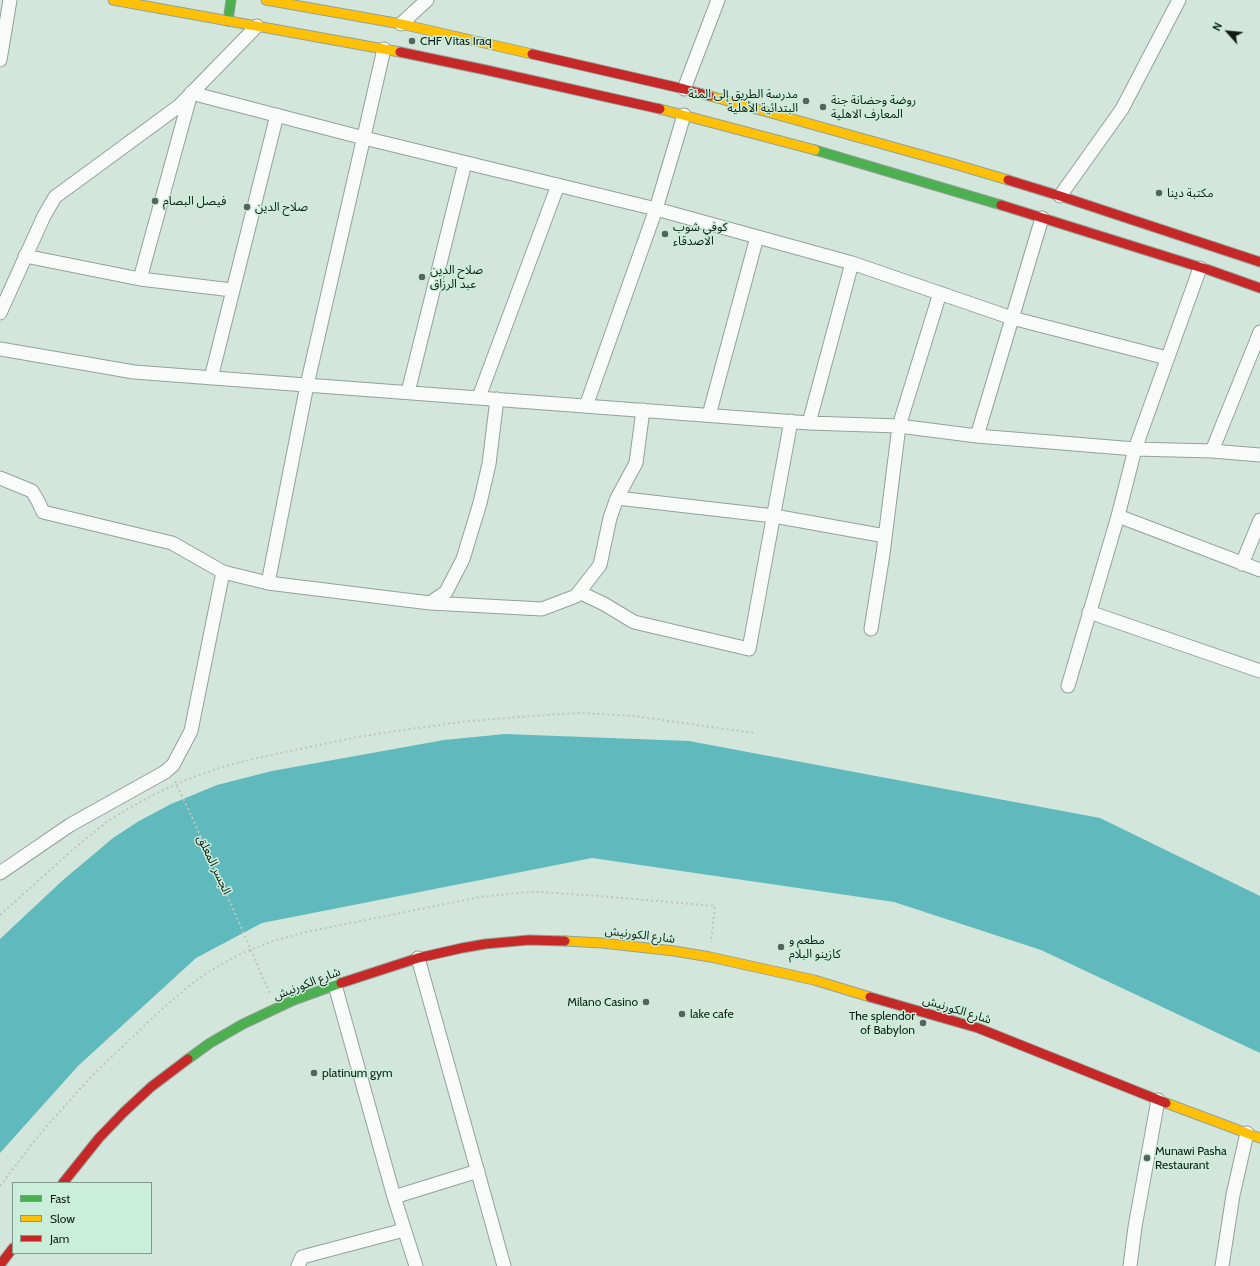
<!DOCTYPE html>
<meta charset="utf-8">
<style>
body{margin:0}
#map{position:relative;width:1260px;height:1266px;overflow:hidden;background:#d3e6db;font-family:Cabin,sans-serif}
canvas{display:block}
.legend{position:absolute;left:12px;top:1182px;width:140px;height:72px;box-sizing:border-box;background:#cbeeda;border:1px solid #809a8c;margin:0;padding:5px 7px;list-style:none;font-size:12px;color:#101d16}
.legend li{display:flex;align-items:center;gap:8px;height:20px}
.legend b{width:20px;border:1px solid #809a8c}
.north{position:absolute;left:1208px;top:12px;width:40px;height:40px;-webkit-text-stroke:3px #cbeeda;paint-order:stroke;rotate:297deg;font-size:11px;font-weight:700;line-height:16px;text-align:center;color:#101d16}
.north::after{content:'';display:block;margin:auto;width:14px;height:18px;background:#101d16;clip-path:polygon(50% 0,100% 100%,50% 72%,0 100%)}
</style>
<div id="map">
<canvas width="1260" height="1266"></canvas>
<ul class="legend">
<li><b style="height:5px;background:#4caf50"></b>Fast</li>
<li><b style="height:5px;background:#ffc107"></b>Slow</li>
<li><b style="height:5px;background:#c62828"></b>Jam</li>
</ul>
<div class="north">N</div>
</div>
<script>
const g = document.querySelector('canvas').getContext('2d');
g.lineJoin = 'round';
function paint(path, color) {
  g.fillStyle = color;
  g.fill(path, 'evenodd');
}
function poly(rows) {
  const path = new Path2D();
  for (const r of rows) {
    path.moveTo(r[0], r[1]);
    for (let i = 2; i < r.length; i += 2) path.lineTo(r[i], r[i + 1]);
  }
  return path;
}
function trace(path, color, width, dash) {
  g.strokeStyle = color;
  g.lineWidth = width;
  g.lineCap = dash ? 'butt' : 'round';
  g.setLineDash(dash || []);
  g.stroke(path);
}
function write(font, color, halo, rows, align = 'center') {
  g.font = font + ' Cabin,"Noto Sans Arabic",sans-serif';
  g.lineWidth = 3;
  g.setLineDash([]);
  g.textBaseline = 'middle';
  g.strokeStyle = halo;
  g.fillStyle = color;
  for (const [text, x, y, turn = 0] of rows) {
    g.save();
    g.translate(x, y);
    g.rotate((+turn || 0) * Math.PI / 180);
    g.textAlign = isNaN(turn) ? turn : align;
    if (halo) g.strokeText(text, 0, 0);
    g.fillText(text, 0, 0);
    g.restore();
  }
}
paint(poly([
 [505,734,689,741,1100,818,1260,896,1260,1053,1041,950,894,902,592,858,262,923,196,958,78,1066,0,1153,0,939,63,880,113,838,139,821,171,804,217,785,272,771,444,740]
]), '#60babd');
const street = poly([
 [401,24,427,0],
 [0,60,10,0],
 [684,89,718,0],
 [1060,196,1122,109,1179,0],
 [25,256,140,279,232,290],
 [140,279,191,93,364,138,656,209,852,263,1012,318,1167,358],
 [0,313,44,216,55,197,179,106,257,26],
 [0,349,134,372,809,423,899,426,977,436,1135,449,1212,451,1260,455],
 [211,378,277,115],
 [408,392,465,163],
 [479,397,558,185],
 [586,406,656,209,684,115],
 [643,410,636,463,617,498,774,516,885,536],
 [709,415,757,237],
 [809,423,852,263],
 [977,436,1042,218],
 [1212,451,1260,332],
 [0,478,32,491,38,501,43,512,172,543,223,572,268,583,430,603,542,609,576,596,600,565,610,518,617,498],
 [1118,516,1260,570],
 [1242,564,1260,520],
 [268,583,307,385,384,49],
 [579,592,604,604,634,622,749,649,791,421],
 [430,603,446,592,463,559,480,503,489,464,497,399],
 [1089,612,1260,671],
 [871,629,883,554,899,426,940,293],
 [1068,686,1118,516,1135,449,1200,268],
 [0,873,70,825,165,772,173,765,191,731,223,572],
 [418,958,504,1266],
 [335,985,394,1197,416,1266],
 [394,1197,478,1171],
 [298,1266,302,1257,404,1230],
 [1130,1266,1135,1227,1158,1100],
 [1222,1266,1233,1195,1247,1133]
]);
const fast = poly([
 [228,21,231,0],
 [815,150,1001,205],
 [188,1059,210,1043,243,1024,294,1000,341,983]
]);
const slow = poly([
 [113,0,400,52],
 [266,0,401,24,532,54],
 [710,96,954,164,1008,180],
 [660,109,815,150],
 [565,941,602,943,674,951,710,957,814,980,870,997],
 [1166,1103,1260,1138]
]);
const jam = poly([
 [400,52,486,70,660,109],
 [532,54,684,89,710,96],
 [1008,180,1060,196,1260,262],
 [1001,205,1209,270,1260,288],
 [341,983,418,958,462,948,485,944,529,940,565,941],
 [870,997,978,1028,1166,1103],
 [63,1183,99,1138,124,1112,151,1087,188,1059],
 [0,1265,13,1248]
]);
trace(street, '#93a199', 15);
trace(fast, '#93a199', 11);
trace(slow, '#93a199', 11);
trace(jam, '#93a199', 11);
trace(poly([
 [175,781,214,865,270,994],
 [0,915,78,845,108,821,124,811,157,793,188,779,222,767,257,758,352,738,403,730,469,721,559,714,584,713,634,716,754,733],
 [0,1186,39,1135,80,1089,100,1068,162,1009,195,981,210,971,240,954,273,941,306,932,480,897,518,893,538,892,599,896,715,906,711,942]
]), '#bfc5c1', 2, [2, 3]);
trace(street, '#f8fbfa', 13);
trace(fast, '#4caf50', 9);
trace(slow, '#ffc107', 9);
trace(jam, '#c62828', 9);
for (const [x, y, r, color] of [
 [412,41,4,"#54635b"],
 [806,101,4,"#54635b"],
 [823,107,4,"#54635b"],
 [1159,193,4,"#54635b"],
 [155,201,4,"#54635b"],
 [247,207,4,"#54635b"],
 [665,234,4,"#54635b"],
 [422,277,4,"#54635b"],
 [781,947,4,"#54635b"],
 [646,1002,4,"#54635b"],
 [682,1014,4,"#54635b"],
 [923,1023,4,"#54635b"],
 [314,1073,4,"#54635b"],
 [1147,1158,4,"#54635b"]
]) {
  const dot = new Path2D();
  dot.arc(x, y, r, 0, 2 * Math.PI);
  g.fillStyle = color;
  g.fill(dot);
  trace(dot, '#cbeeda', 1.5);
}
write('12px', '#101d16', '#cbeeda', [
 ["CHF Vitas Iraq",420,41],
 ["مدرسة الطريق إلى المئة",798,94,"right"],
 ["البتدائية الأهلية",798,108,"right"],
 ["روضة وحضانة جنة",831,100],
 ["المعارف الاهلية",831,114],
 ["مكتبة دينا",1167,193],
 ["فيصل البصام",163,201],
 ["صلاح الدين",255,207],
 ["كوفي شوب",673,227],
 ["الاصدقاء",673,241],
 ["صلاح الدين",430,270],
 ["عبد الرزاق",430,284],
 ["مطعم و",789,940],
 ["كازينو البلام",789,954],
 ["Milano Casino",638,1002,"right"],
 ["lake cafe",690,1014],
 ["The splendor",915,1016,"right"],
 ["of Babylon",915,1030,"right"],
 ["platinum gym",322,1073],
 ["Munawi Pasha",1155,1151],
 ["Restaurant",1155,1165]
], 'left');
write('12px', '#101d16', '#cbeeda', [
 ["الجسر المعلق",214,865,65],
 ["شارع الكورنيش",640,935,7],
 ["شارع الكورنيش",307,984,-21],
 ["شارع الكورنيش",957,1010,17]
]);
</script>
